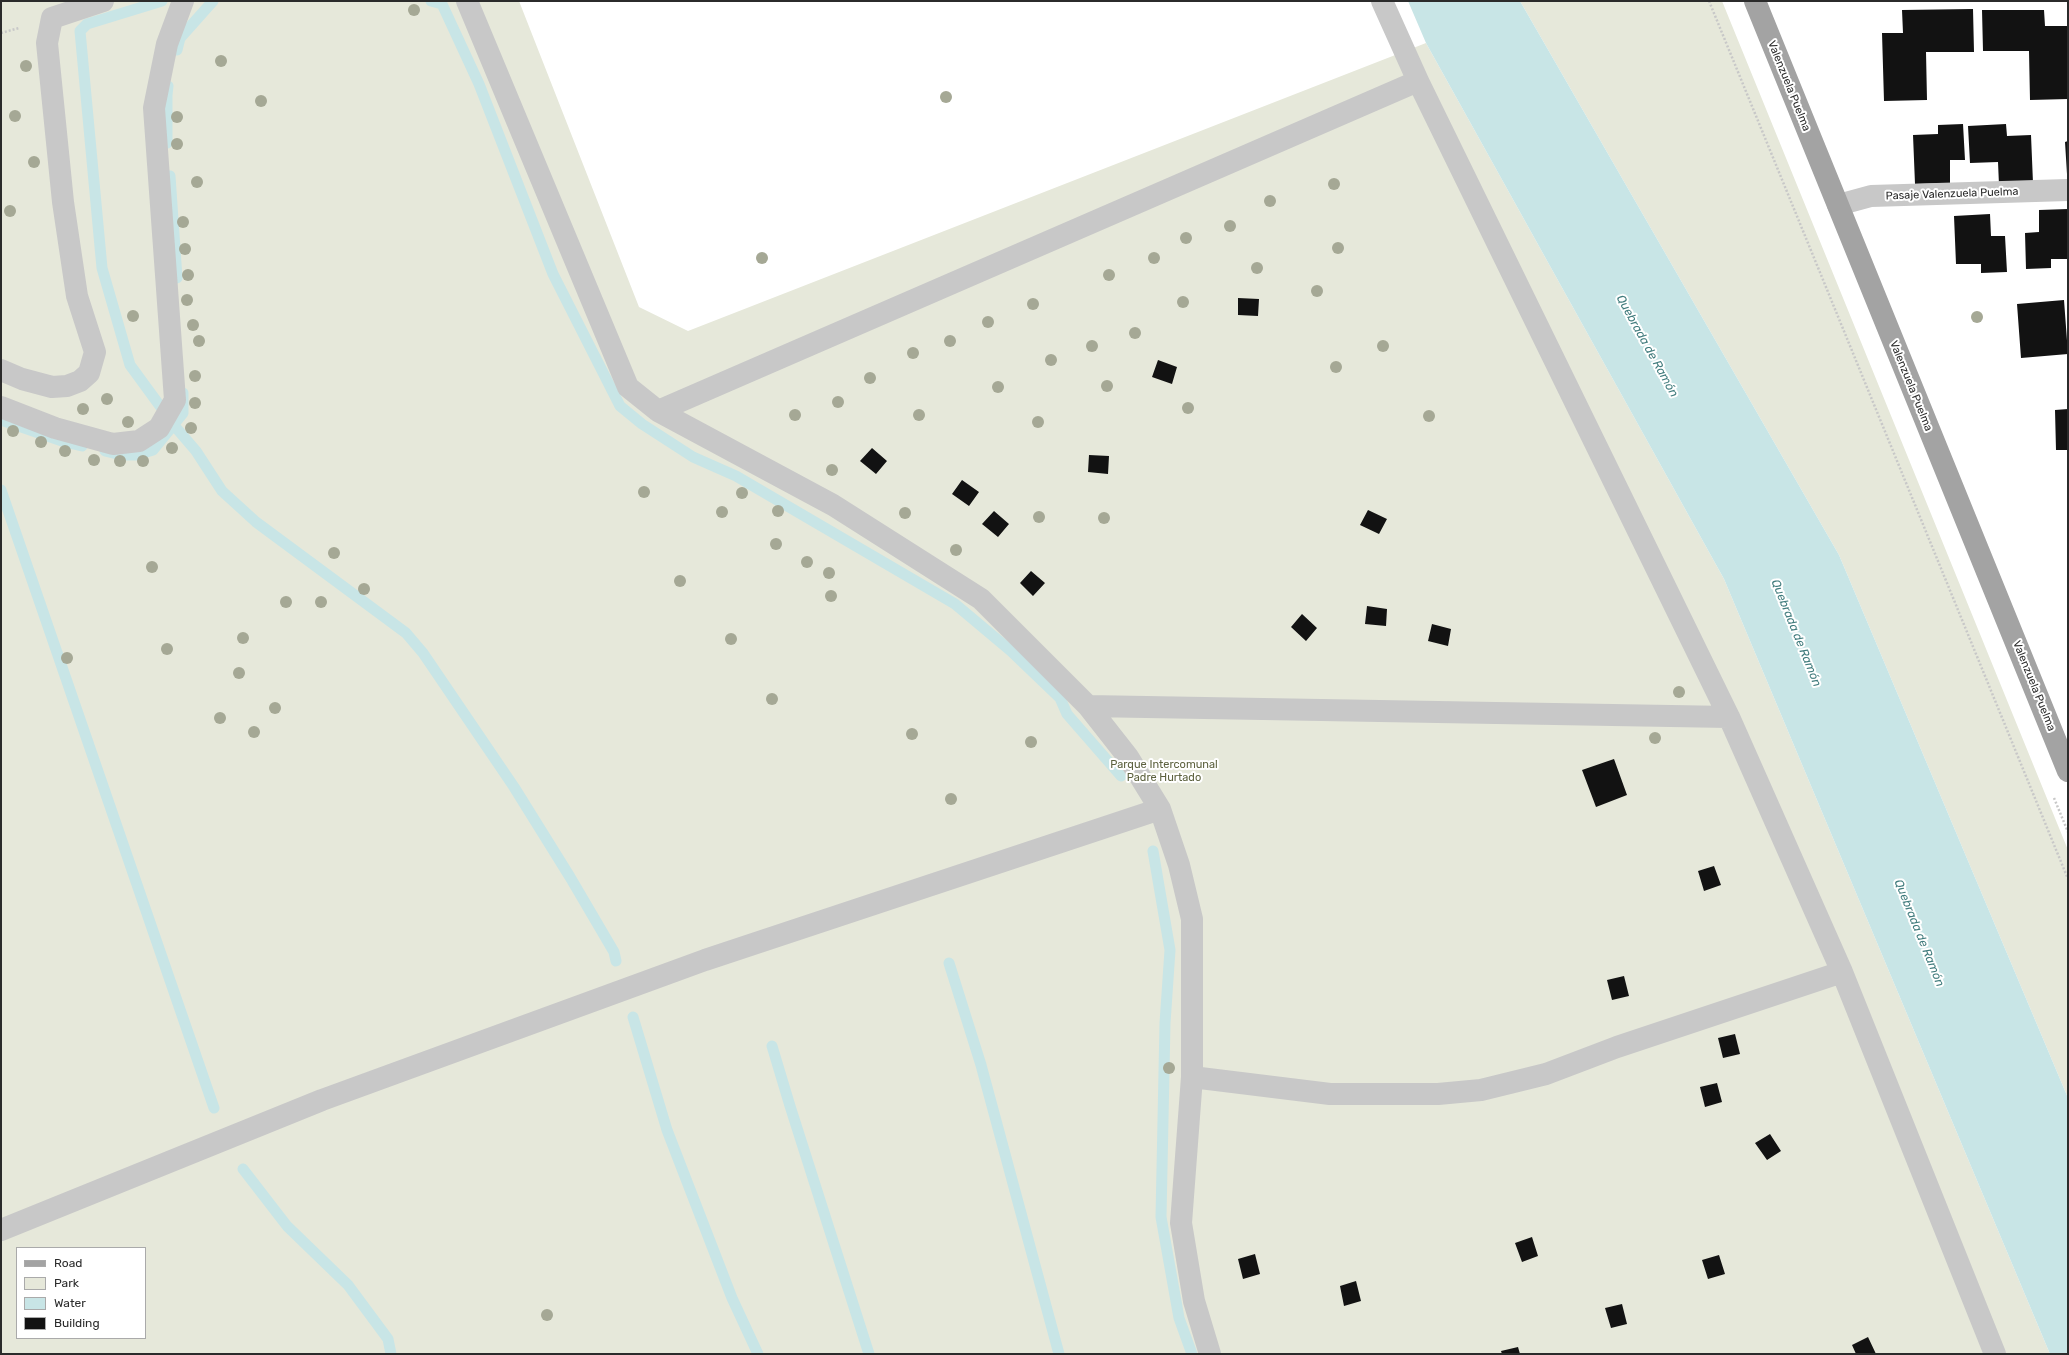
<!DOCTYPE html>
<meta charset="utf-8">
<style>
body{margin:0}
#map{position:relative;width:2069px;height:1355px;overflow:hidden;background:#fff;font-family:Rubik,sans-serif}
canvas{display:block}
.frame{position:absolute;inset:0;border:2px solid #2b2b2b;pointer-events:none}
.legend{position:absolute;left:16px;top:1247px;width:130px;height:92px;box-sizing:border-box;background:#fff;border:1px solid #aaa;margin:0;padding:5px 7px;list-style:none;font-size:12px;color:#2b2b2b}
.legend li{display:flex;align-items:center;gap:8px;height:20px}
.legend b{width:20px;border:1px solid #aaa}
</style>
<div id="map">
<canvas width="2069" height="1355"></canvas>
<div class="frame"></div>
<ul class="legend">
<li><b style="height:5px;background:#a3a3a3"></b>Road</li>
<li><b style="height:11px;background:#e6e8da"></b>Park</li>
<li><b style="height:11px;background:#c8e5e6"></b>Water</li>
<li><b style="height:11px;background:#121212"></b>Building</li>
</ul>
</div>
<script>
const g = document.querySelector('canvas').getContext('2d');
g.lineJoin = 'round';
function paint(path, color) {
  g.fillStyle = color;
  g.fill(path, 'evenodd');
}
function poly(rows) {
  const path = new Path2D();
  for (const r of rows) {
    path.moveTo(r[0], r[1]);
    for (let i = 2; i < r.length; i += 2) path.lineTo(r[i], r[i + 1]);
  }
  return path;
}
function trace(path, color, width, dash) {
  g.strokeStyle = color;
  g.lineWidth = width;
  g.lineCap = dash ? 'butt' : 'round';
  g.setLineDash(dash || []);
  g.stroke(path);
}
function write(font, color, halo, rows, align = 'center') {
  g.font = font + ' Rubik,sans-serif';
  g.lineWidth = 4;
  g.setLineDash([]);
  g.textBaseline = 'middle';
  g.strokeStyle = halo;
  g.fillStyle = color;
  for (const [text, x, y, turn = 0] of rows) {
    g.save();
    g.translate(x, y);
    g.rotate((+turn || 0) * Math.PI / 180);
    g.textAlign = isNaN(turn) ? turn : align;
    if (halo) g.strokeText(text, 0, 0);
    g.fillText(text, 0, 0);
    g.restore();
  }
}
paint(poly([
 [1,1,519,1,639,307,688,331,1426,43,1724,579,2050,1354,1,1354],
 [17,1248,145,1248,145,1338,17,1338],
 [1520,1,1722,1,2068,850,2068,1098,1839,555]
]), '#e6e8da');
paint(poly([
 [1408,1,1520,1,1839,555,2068,1098,2068,1354,2050,1354,1724,579,1426,43]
]), '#c8e5e6');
trace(poly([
 [431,1,442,4,479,84,553,274,620,406,642,424,693,457,736,476,955,604,1011,651,1060,698,1067,714,1121,776],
 [177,50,180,38,213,1],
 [167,143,167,95,168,86],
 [170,176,177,278],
 [160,406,130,365,102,268,80,31,87,24,162,1],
 [1,420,65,442,82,446],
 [172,423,196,451,222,491,256,522,406,633,423,653,514,787,570,877,614,952,616,961],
 [105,451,121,455,137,455,153,450,183,413,183,393],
 [1,490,214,1108],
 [1153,851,1170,950,1165,1023,1161,1217,1179,1318,1192,1354],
 [949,963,981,1065,1059,1354],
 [633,1017,667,1130,732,1298,758,1354],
 [772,1046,790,1106,869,1354],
 [243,1169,287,1226,348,1285,388,1339,391,1354]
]), '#c8e5e6', 11);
paint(poly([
 [1973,9,1974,52,1926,52,1927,100,1884,101,1882,33,1903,33,1902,10],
 [1982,10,2044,10,2045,26,2068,26,2068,99,2030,100,2029,51,1983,51],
 [1963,124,1965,160,1950,160,1950,183,1915,184,1913,135,1938,134,1938,125],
 [2006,124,2007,136,2031,135,2033,183,1999,185,1998,162,1970,163,1968,126],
 [2068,141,2068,174,2067,174,2065,142],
 [2068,209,2068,259,2051,259,2051,268,2026,269,2025,233,2039,232,2039,210],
 [1990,214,1991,236,2005,236,2007,272,1981,273,1981,264,1956,264,1954,216],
 [1238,298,1259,299,1258,316,1238,315],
 [2064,300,2068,354,2021,358,2017,304],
 [1158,360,1177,367,1172,384,1152,377],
 [2068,409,2068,450,2056,450,2055,410],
 [872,448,887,461,876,474,860,461],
 [1089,455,1109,456,1108,474,1088,472],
 [962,480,979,492,969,506,952,494],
 [1368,510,1387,519,1379,534,1360,525],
 [994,511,1009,524,998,537,982,524],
 [1031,571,1045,583,1033,596,1020,583],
 [1367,606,1387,609,1386,626,1365,624],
 [1302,614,1317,628,1306,641,1291,627],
 [1432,624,1451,629,1448,646,1428,641],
 [1614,759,1627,795,1596,807,1582,770],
 [1714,866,1721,885,1704,891,1698,871],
 [1624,976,1629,996,1612,1000,1607,980],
 [1735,1034,1740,1054,1723,1058,1718,1038],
 [1717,1083,1722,1102,1705,1107,1700,1087],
 [1770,1134,1781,1151,1767,1160,1755,1143],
 [1532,1237,1538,1256,1522,1262,1515,1243],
 [1255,1254,1260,1274,1243,1279,1238,1259],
 [1719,1255,1725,1274,1708,1279,1702,1260],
 [1356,1281,1361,1301,1344,1306,1340,1286],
 [1622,1304,1627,1324,1611,1328,1605,1308],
 [1868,1337,1876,1354,1856,1354,1852,1345],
 [1518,1347,1520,1354,1502,1354,1501,1351]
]), '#121212');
trace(poly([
 [1709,1,2068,879],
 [1,33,19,28],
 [2054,798,2068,832]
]), '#c8c8c8', 2.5, [2, 2]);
trace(poly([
 [467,1,628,387,658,411,833,505,981,599,1088,706,1128,757,1160,809,1179,865,1192,919,1192,1077,1181,1223,1194,1301,1210,1354],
 [1382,1,1418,81,1729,717,1842,972,1995,1354],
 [1838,205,1871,196,2068,190],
 [1,370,22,379,52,387,67,386,80,381,89,373,95,352,77,296,63,202,47,43,52,18,103,1],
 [1,407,55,428,113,444,139,441,159,428,175,400,154,108,167,44,183,1],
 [658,411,1418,81],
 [1088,706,1729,717],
 [1192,1077,1330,1094,1438,1094,1481,1090,1546,1074,1617,1047,1842,972],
 [1,1230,322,1100,705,960,1160,809]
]), '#c8c8c8', 22);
trace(poly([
 [1755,1,2068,771]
]), '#a3a3a3', 22);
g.fillStyle = '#a5a895';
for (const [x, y] of [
 [414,10],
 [221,61],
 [26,66],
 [946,97],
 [261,101],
 [15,116],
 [177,117],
 [177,144],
 [34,162],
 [197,182],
 [1334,184],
 [1270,201],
 [10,211],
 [183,222],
 [1230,226],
 [1186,238],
 [1338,248],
 [185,249],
 [762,258],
 [1154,258],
 [1257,268],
 [188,275],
 [1109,275],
 [1317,291],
 [187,300],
 [1183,302],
 [1033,304],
 [133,316],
 [1977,317],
 [988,322],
 [193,325],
 [1135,333],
 [199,341],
 [950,341],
 [1092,346],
 [1383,346],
 [913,353],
 [1051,360],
 [1336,367],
 [195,376],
 [870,378],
 [1107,386],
 [998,387],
 [107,399],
 [838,402],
 [195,403],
 [1188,408],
 [83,409],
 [795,415],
 [919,415],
 [1429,416],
 [128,422],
 [1038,422],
 [191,428],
 [13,431],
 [41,442],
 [172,448],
 [65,451],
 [94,460],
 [120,461],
 [143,461],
 [832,470],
 [644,492],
 [742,493],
 [778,511],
 [722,512],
 [905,513],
 [1039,517],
 [1104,518],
 [776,544],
 [956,550],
 [334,553],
 [807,562],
 [152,567],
 [829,573],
 [680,581],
 [364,589],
 [831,596],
 [286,602],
 [321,602],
 [243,638],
 [731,639],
 [167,649],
 [67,658],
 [239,673],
 [1679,692],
 [772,699],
 [275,708],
 [220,718],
 [254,732],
 [912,734],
 [1655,738],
 [1031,742],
 [951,799],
 [1169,1068],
 [547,1315]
]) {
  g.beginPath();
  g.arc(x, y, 6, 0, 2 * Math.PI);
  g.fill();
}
write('11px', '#2b2b2b', '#fff', [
 ["Valenzuela Puelma",1789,86,68],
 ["Pasaje Valenzuela Puelma",1952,194,-2],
 ["Valenzuela Puelma",1911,386,68],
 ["Valenzuela Puelma",2034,686,68]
]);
write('11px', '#5c613e', '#fff', [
 ["Parque Intercomunal",1164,765],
 ["Padre Hurtado",1164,778]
]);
write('italic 12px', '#417c7d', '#fff', [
 ["Quebrada de Ramón",1647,346,61],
 ["Quebrada de Ramón",1796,633,68],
 ["Quebrada de Ramón",1919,933,68]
]);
</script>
